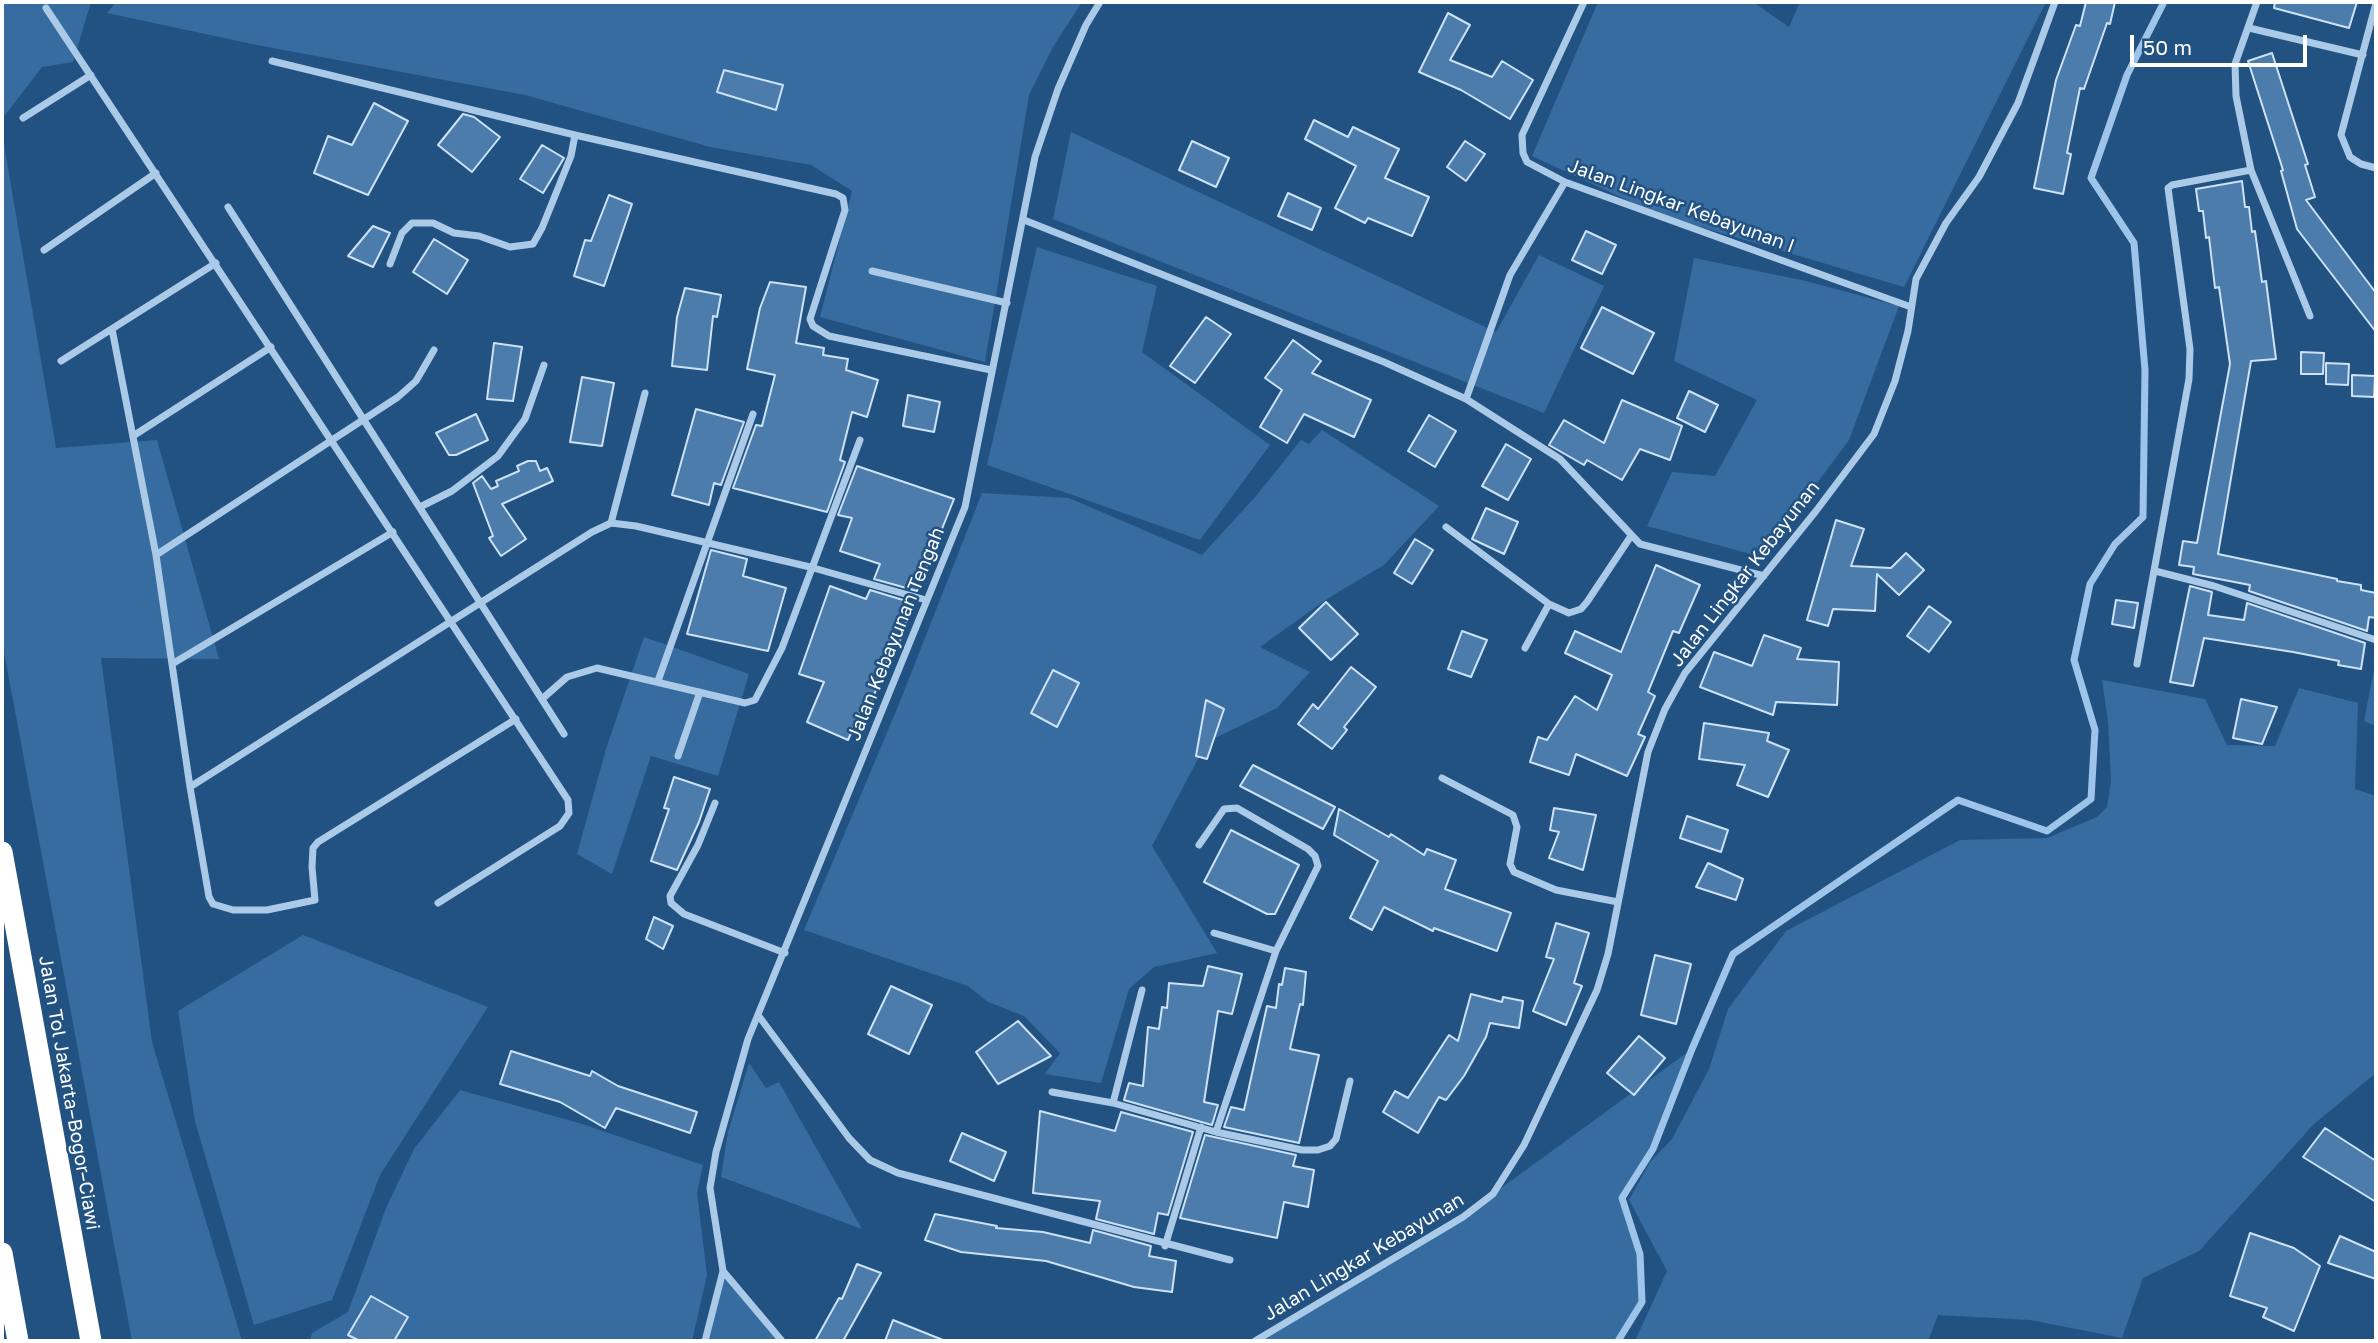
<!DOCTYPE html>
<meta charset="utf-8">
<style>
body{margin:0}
#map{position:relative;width:2378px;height:1343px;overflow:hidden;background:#225282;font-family:"Golos Text",sans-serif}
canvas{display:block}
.frame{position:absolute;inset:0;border:4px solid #fff;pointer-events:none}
.scale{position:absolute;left:2130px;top:35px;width:177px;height:32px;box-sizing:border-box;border:4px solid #fff;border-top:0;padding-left:9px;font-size:21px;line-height:24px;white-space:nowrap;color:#fff;-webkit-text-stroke:5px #225282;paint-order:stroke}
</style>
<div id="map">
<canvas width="2378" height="1343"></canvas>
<div class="frame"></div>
<div class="scale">50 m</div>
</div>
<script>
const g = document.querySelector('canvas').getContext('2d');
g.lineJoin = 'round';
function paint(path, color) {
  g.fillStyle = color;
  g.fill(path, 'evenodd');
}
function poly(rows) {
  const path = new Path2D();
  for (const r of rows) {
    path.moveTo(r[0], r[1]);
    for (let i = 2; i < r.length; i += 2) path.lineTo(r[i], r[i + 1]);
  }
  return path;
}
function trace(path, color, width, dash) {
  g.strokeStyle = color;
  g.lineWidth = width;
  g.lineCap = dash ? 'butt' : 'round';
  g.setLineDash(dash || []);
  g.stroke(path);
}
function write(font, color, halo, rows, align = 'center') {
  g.font = font + ' "Golos Text",sans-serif';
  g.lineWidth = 5;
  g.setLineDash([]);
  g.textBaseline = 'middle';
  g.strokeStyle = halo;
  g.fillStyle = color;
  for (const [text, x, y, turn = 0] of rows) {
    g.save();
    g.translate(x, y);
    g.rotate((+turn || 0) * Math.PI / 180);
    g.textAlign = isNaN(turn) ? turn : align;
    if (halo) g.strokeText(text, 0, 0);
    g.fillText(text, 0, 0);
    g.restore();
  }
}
paint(poly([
 [2,2,91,2,73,62,42,67,2,119],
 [116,2,1082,2,1053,47,1029,95,985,362,820,317,852,191,811,165,710,147,525,95,257,45,107,13],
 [1598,2,1753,2,1789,27,1800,2,2046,2,1904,287,1657,214,1532,156],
 [1071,132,1496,332,1539,255,1604,286,1544,413,1053,219],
 [2,133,56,448,157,440,219,659,101,658,152,1042,242,1341,132,1341,2,641],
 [1037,247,1157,286,1142,352,1270,445,1200,540,987,465],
 [1694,258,1806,281,1899,306,1849,440,1762,557,1647,526,1672,472,1715,476,1757,400,1674,361],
 [1322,430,1439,506,1384,565,1330,597,1260,647,1310,672,1277,708,1207,742,1152,846,1217,953,1154,967,1129,989,1101,1083,1045,1074,1060,1053,1024,1016,988,1002,968,986,804,930,899,704,982,493,1069,498,1202,555,1256,496,1301,440,1309,444],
 [644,637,749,674,718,776,651,756,612,874,577,854,606,749],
 [2376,659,2376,726,2364,721],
 [2102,680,2205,699,2227,745,2275,746,2299,688,2358,703,2355,789,2376,796,2376,1073,2314,1124,2199,1251,2143,1278,2122,1338,2030,1320,1938,1315,1928,1341,1635,1341,1667,1271,1629,1200,1650,1162,1672,1139,1709,1069,1728,1009,1786,931,1960,840,2047,838,2097,817,2107,807,2111,781,2108,721],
 [303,935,488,1007,380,1175,332,1300,254,1325,195,1121,178,1011],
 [1692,1049,1653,1149,1622,1198,1640,1254,1642,1302,1618,1341,1255,1341,1317,1307,1493,1194],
 [749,1063,766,1088,779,1082,862,1229,721,1177,728,1132],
 [460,1090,579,1123,703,1165,697,1193,707,1275,692,1341,310,1341,312,1333,348,1312,386,1208,414,1149],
 [723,1271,782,1341,705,1341]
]), '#366ca0');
trace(poly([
 [1618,1341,1642,1302,1640,1254,1622,1198,1653,1149,1692,1049,1733,954,1958,800,2047,831,2091,799,2095,730,2074,660,2090,584,2115,544,2143,517,2145,370,2134,243,2091,178,2127,75,2164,2]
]), '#9ec5e9', 7);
const building = poly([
 [2086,2,2115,2,2110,24,2107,23,2084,89,2080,88,2067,153,2071,154,2063,194,2034,188,2056,80,2076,25,2080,26,2086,2],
 [2275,2,2357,2,2349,28,2274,8,2275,2],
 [1448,13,1470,25,1450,60,1492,77,1502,61,1533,80,1510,119,1461,90,1419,72,1448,13],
 [2272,53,2308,164,2305,165,2315,197,2306,200,2376,293,2376,332,2297,229,2281,171,2283,170,2248,61,2272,53],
 [724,70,783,85,776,110,717,92,724,70],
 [374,103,408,121,368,195,314,173,328,136,352,145,374,103],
 [463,114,474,117,500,137,472,172,438,145,463,114],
 [1314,120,1348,137,1353,127,1399,149,1385,178,1429,197,1412,236,1368,218,1365,223,1335,208,1356,166,1305,139,1314,120],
 [1192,141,1229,158,1216,187,1179,170,1192,141],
 [1465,141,1485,154,1466,181,1447,167,1465,141],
 [542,145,564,158,543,193,520,179,542,145],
 [2242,181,2245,207,2249,207,2252,232,2255,231,2262,282,2266,281,2276,359,2251,361,2218,554,2337,579,2337,581,2361,585,2361,590,2376,593,2376,618,2369,617,2367,631,2249,591,2250,585,2193,574,2194,567,2179,565,2183,541,2197,543,2230,364,2219,287,2215,288,2209,237,2206,238,2203,211,2199,211,2196,189,2242,181],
 [1288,193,1321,208,1312,230,1278,216,1288,193],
 [609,195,632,204,604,286,574,276,585,240,591,241,609,195],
 [373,226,390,233,373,267,348,256,373,226],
 [1586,231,1616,245,1602,274,1572,260,1586,231],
 [434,239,468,260,447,294,413,272,434,239],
 [770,282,806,287,796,343,824,348,823,355,848,359,846,370,878,380,867,417,852,412,840,460,845,462,827,512,733,488,756,425,762,426,775,375,747,369,760,308,770,282],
 [685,288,721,295,717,317,713,316,707,370,672,366,677,317,685,288],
 [1602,307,1654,333,1633,374,1581,348,1602,307],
 [1206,317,1231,334,1195,383,1170,366,1206,317],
 [1293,340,1321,361,1312,373,1371,400,1354,437,1304,414,1287,443,1260,427,1282,390,1265,378,1293,340],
 [494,343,522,347,513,401,487,399,494,343],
 [2301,352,2324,353,2323,374,2301,374,2301,352],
 [2326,363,2349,364,2348,385,2326,384,2326,363],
 [2352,375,2375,376,2374,397,2352,396,2352,375],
 [582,377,614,383,602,446,570,442,582,377],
 [1689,391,1718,405,1705,432,1677,418,1689,391],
 [908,395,940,402,934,432,903,426,908,395],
 [1622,400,1682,426,1670,460,1640,449,1622,480,1587,460,1584,465,1549,445,1564,420,1604,443,1622,400],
 [696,409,744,422,721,485,714,483,709,505,672,495,696,409],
 [476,414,488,440,456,455,449,455,436,433,476,414],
 [1429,415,1456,431,1435,467,1408,451,1429,415],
 [1506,444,1531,459,1508,500,1482,486,1506,444],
 [528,461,536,461,540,471,547,468,553,481,502,504,526,539,501,556,489,538,493,536,473,483,482,476,491,489,498,486,496,481,519,471,517,466,528,461],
 [857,466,954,499,917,591,874,579,880,564,840,551,852,518,838,515,857,466],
 [1486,508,1518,522,1504,554,1472,539,1486,508],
 [1836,520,1864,529,1851,566,1891,568,1906,553,1924,570,1899,595,1877,574,1875,611,1833,609,1828,626,1807,620,1836,520],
 [1415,539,1433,550,1412,584,1394,573,1415,539],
 [711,550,747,559,743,576,786,588,768,651,687,634,711,550],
 [1656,565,1700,585,1679,633,1673,631,1648,692,1655,696,1638,734,1645,737,1627,776,1576,754,1569,775,1530,762,1538,737,1547,740,1575,696,1597,710,1612,675,1565,653,1575,631,1621,652,1656,565],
 [830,586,866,599,870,590,913,603,898,646,894,645,870,705,864,703,848,740,807,722,824,682,799,674,830,586],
 [2190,586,2212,592,2208,615,2244,620,2247,603,2365,643,2361,669,2338,665,2339,661,2293,652,2204,638,2193,686,2170,682,2190,586],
 [2116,600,2138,603,2134,628,2112,624,2116,600],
 [1326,602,1358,634,1331,660,1299,628,1326,602],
 [1929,606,1951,622,1929,652,1907,636,1929,606],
 [1462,631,1487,640,1471,677,1448,669,1462,631],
 [1764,635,1801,648,1797,659,1839,662,1837,705,1776,702,1773,715,1700,687,1714,652,1752,666,1764,635],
 [1351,667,1376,687,1344,727,1347,730,1332,749,1298,724,1313,704,1318,709,1351,667],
 [1053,670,1079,683,1057,727,1031,713,1053,670],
 [2241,699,2277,707,2262,744,2233,738,2241,699],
 [1206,700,1224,709,1207,759,1196,756,1206,700],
 [1704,723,1769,733,1767,741,1789,750,1768,797,1737,785,1745,765,1699,759,1704,723],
 [1253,765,1335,807,1323,829,1240,786,1253,765],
 [674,777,710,789,699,822,677,870,651,861,669,809,664,808,674,777],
 [1554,808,1596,815,1583,870,1549,858,1559,832,1550,830,1554,808],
 [1339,809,1389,837,1391,834,1424,855,1427,849,1456,860,1445,889,1511,913,1497,951,1434,928,1433,931,1384,907,1372,930,1350,918,1378,861,1334,835,1339,809],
 [1687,816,1728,830,1721,852,1680,838,1687,816],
 [1231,830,1299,865,1275,914,1267,914,1204,882,1231,830],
 [1708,863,1743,879,1736,900,1696,887,1708,863],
 [654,917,673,926,663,949,646,939,654,917],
 [1556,923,1589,933,1574,983,1582,986,1566,1025,1533,1011,1554,959,1546,957,1556,923],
 [1655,955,1691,964,1676,1024,1641,1015,1655,955],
 [1208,966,1242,974,1232,1014,1218,1011,1204,1102,1218,1105,1212,1125,1124,1100,1129,1083,1143,1086,1148,1027,1159,1029,1162,1007,1167,1008,1169,983,1203,986,1208,966],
 [1285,968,1306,972,1303,1005,1300,1004,1290,1049,1319,1055,1299,1143,1224,1127,1231,1107,1244,1110,1267,1006,1276,1008,1279,984,1282,985,1285,968],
 [891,986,932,1005,909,1054,868,1034,891,986],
 [1471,994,1502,1002,1503,997,1523,1001,1519,1028,1490,1023,1486,1037,1464,1076,1446,1100,1439,1097,1418,1133,1383,1112,1395,1091,1408,1098,1449,1035,1458,1041,1471,994],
 [1018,1021,1051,1056,998,1084,976,1052,1018,1021],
 [1639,1036,1665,1058,1634,1095,1607,1073,1639,1036],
 [511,1051,590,1076,592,1071,618,1086,697,1112,690,1133,616,1108,605,1128,560,1102,500,1084,511,1051],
 [1040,1111,1115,1131,1121,1112,1193,1132,1168,1215,1158,1213,1154,1234,1096,1219,1100,1201,1033,1193,1040,1111],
 [2325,1128,2376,1161,2376,1202,2303,1157,2325,1128],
 [962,1133,1006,1152,994,1181,950,1161,962,1133],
 [1205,1135,1296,1155,1293,1166,1314,1170,1308,1207,1284,1202,1277,1238,1180,1218,1205,1135],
 [935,1214,997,1226,996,1228,1043,1232,1090,1243,1093,1230,1151,1246,1149,1256,1176,1261,1172,1292,1134,1287,1046,1261,961,1252,925,1240,935,1214],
 [2250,1233,2294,1248,2320,1266,2294,1331,2263,1317,2267,1308,2230,1296,2250,1233],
 [2340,1236,2376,1252,2376,1279,2328,1263,2340,1236],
 [857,1264,881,1273,843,1341,815,1341,839,1298,842,1299,857,1264],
 [371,1296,408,1317,394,1341,360,1341,348,1335,371,1296],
 [893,1320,943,1340,943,1341,885,1341,893,1320]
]);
paint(building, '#4b7cab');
trace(building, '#cde2f6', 2);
trace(poly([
 [1584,2,1522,135,1523,153,1527,162,1565,182,1911,307],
 [2257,2,2235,64,2236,96,2251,170,2310,316],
 [2376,3,2341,135,2350,157,2361,164,2376,168],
 [46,8,568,800,569,813,560,826,438,903],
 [2249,28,2363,55],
 [272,61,575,135,836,194,843,198,845,210,810,319,813,326,829,336,991,370],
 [23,118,91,75],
 [228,207,564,734],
 [1024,220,1384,362,1466,399,1560,459,1640,544,1764,576],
 [44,250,156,173],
 [390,264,402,233,412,223,433,223,454,233,479,236,510,247,533,244,542,228,571,156,575,135],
 [872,271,1007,303],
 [112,329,156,555,190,787,209,897,213,904,233,910,267,910,315,900,312,867,313,848,318,842,516,719],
 [61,361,216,263],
 [1466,399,1510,275,1565,182],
 [133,436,271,347],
 [420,507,452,491,498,456,525,419,544,365],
 [611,523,645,393],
 [1446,527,1549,604,1569,613,1581,609,1587,602,1631,536],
 [156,555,398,397,416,381,434,350],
 [2155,571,2214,586,2376,640],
 [1525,648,1549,604],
 [172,664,393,532],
 [2137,664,2189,379,2190,349,2168,188,2172,185,2251,170],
 [658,681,753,414],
 [542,699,567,677,597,668,745,703,755,700,782,648,860,440],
 [678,756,700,692],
 [1442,778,1513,815,1517,827,1510,864,1514,872,1556,890,1618,902],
 [190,787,592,532,611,523,636,526,810,567,926,600],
 [715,803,698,845,670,896,671,903,684,914,785,953],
 [1199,845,1224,809,1237,808,1308,849,1315,856,1318,866,1276,951,1216,1132],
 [1214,933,1276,951],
 [758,1015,849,1138,870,1160,898,1173,1230,1260],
 [1052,1092,1113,1103,1216,1132,1302,1150,1318,1150,1330,1146,1336,1139,1350,1081],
 [1113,1103,1142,990],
 [1165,1246,1201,1127],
 [723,1271,782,1341],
 [705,1341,723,1271,710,1188,716,1152,748,1039,965,507,1035,157,1058,89,1086,25,1100,2],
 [1255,1341,1463,1217,1493,1194,1524,1145,1597,990,1608,954,1648,752,1665,709,1685,673,1816,511,1874,434,1895,381,1908,331,1916,279,1946,223,1979,177,2018,103,2055,2]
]), '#aacae8', 7);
trace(poly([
 [2,852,91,1341],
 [2,1253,18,1341]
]), '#fff', 21);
write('19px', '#fff', '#225282', [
 ["Jalan Lingkar Kebayunan I",1681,206,20],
 ["Jalan Lingkar Kebayunan",1745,574,-52],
 ["Jalan Kebayunan Tengah",896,634,-68],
 ["Jalan Tol Jakarta–Bogor–Ciawi",69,1093,80],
 ["Jalan Lingkar Kebayunan",1364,1257,-31]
]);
</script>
